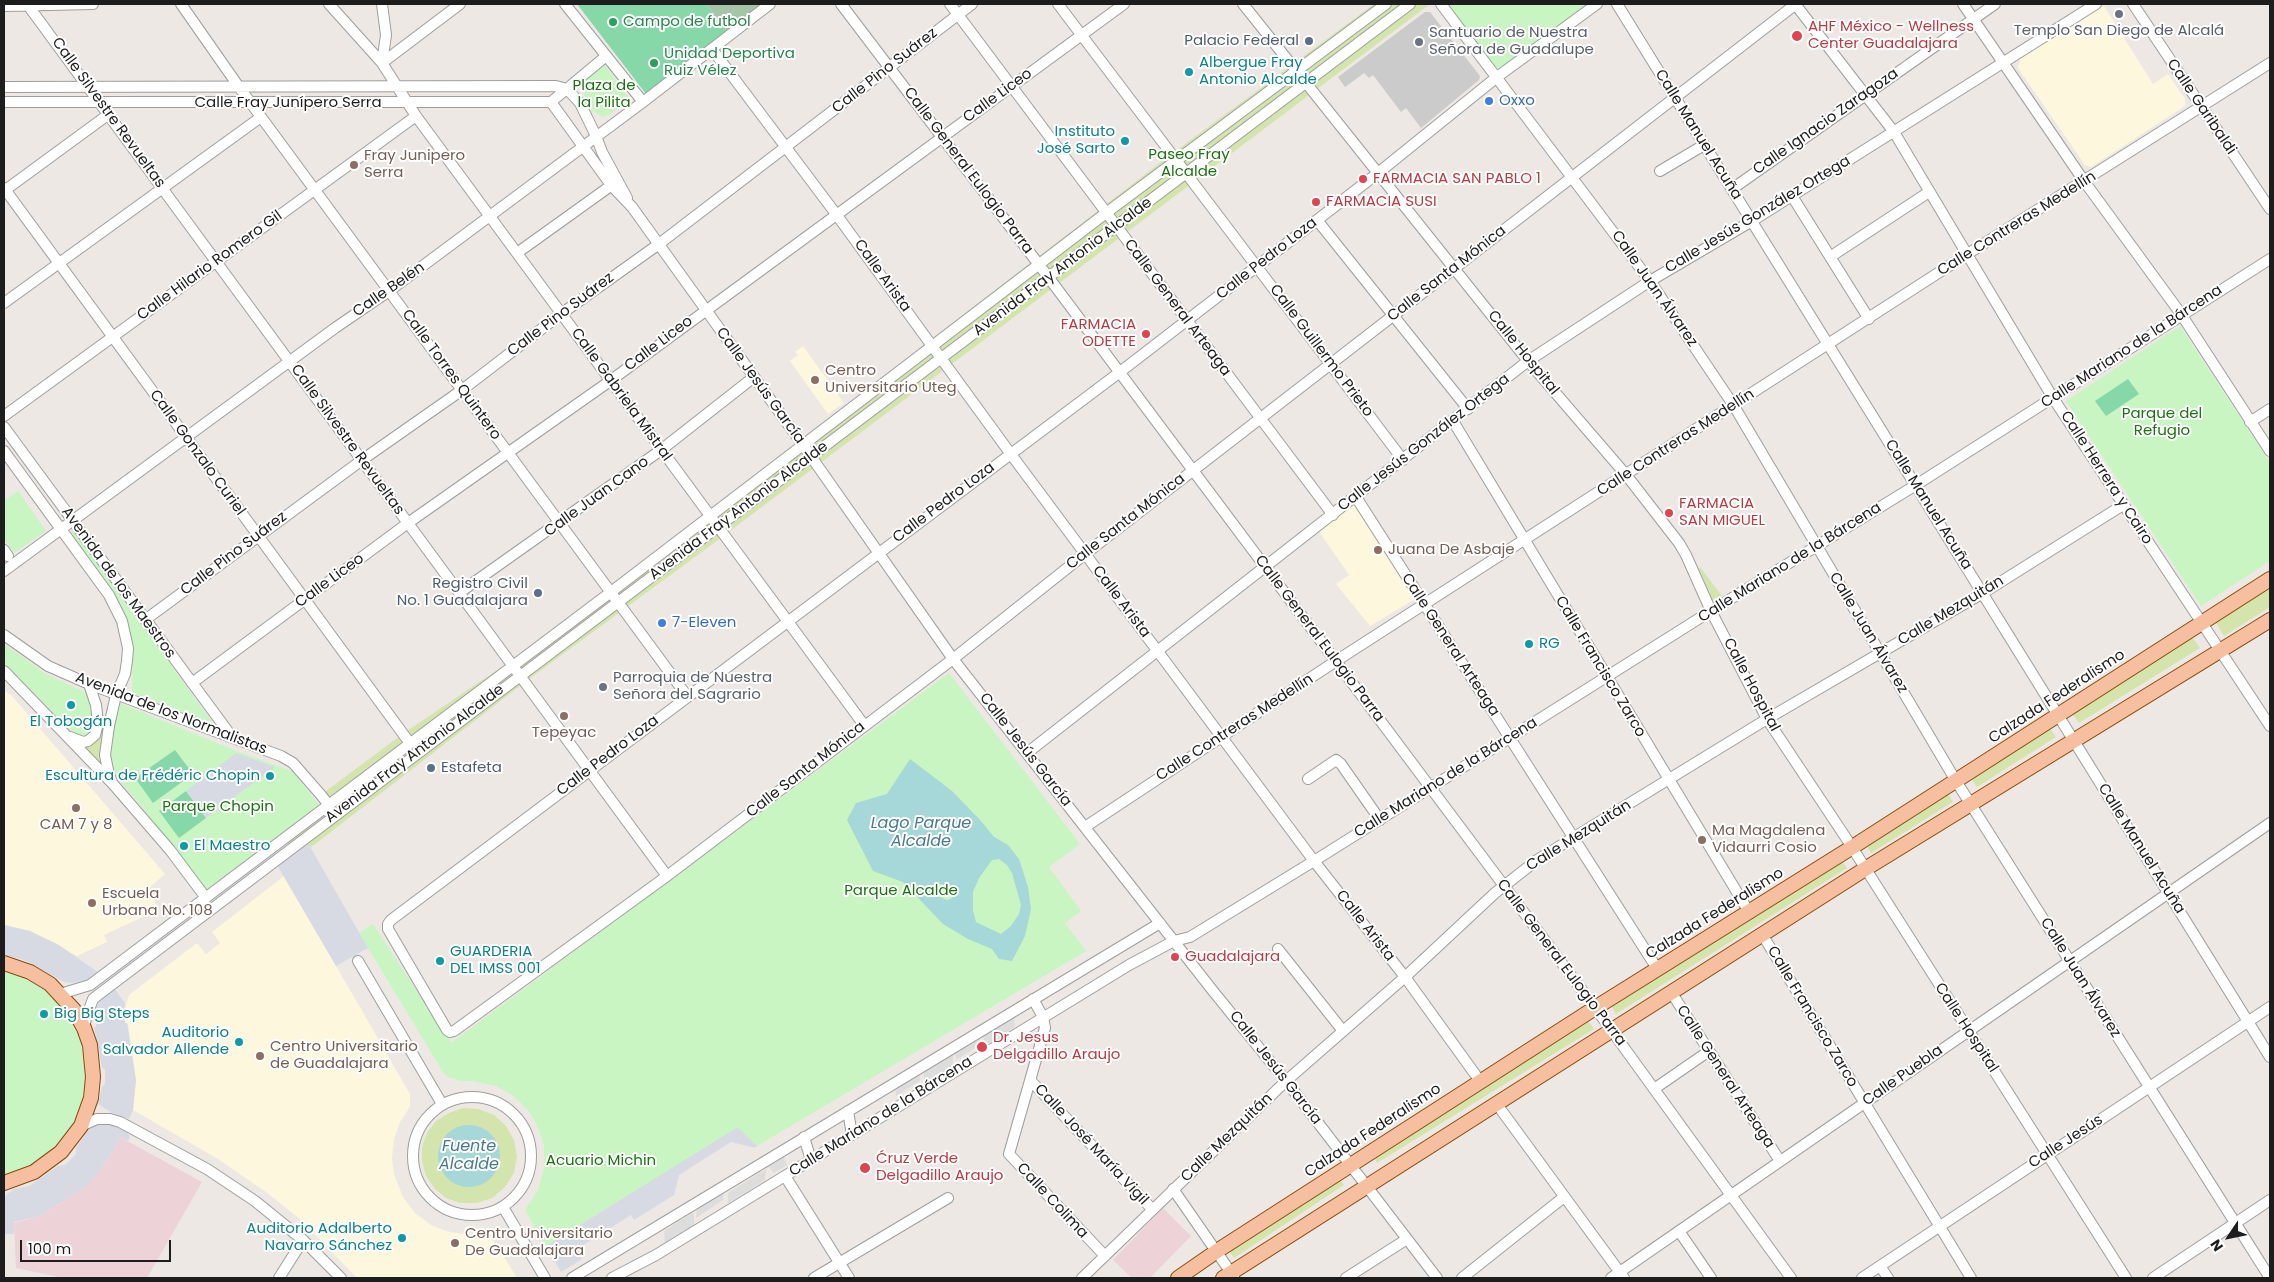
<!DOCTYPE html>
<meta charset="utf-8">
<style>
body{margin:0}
#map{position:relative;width:2274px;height:1282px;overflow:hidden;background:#ede8e3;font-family:Poppins,sans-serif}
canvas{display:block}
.frame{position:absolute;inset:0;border:5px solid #1d1d1d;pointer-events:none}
.north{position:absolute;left:2204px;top:1212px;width:50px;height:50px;-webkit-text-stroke:4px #fff;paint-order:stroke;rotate:236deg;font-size:14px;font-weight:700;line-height:20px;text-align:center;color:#1d1d1d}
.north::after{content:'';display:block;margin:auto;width:18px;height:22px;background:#1d1d1d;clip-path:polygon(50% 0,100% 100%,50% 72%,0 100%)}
.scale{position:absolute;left:20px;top:1240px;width:151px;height:22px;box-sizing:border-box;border:2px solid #1d1d1d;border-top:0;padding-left:6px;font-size:15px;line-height:18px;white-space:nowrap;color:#1d1d1d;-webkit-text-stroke:4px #fff;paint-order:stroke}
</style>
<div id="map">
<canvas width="2274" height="1282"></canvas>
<div class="frame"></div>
<div class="north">N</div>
<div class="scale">100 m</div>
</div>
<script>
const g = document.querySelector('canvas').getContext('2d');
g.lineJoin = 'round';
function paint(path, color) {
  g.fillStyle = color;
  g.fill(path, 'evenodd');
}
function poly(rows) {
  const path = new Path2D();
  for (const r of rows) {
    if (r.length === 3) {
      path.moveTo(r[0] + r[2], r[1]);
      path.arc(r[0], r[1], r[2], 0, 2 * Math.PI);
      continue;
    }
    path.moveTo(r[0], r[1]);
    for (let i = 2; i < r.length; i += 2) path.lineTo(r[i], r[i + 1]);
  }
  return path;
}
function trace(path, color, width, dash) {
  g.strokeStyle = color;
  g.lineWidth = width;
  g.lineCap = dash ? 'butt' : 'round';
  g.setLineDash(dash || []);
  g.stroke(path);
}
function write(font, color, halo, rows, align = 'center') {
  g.font = font + ' Poppins,sans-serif';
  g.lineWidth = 4;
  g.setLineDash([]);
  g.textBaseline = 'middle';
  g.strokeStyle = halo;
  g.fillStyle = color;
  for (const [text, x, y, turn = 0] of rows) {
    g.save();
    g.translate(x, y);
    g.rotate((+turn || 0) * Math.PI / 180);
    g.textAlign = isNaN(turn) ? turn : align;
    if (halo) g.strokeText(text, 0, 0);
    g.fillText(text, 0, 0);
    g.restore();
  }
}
paint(poly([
 [120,1137,202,1182,147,1278,63,1278,16,1268,14,1223,37,1217,68,1199,101,1169,113,1152],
 [1163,1208,1191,1236,1150,1278,1132,1278,1113,1260]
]), '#edd3d7');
paint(poly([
 [2104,6,2153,84,2168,74,2185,99,2185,106,2091,167,2085,165,2018,68,2020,59],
 [803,346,844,403,828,414,790,361,798,355,795,352],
 [1354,503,1415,599,1370,626,1336,584,1349,575,1318,530],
 [4,690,12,696,165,874,149,888,158,910,104,935,107,942,77,956,30,931,4,925],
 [284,876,410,1094,410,1107,400,1122,394,1139,392,1159,394,1174,403,1197,415,1213,431,1225,446,1231,463,1234,486,1233,495,1242,517,1278,357,1278,301,1220,266,1192,218,1159,133,1110,136,1080,128,1024,125,1024,124,1013,129,995,197,943,206,954,220,943,212,932]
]), '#fdf7dd');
paint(poly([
 [1425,12,1430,12,1480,76,1479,80,1421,128,1406,108,1401,112,1373,75,1369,78,1364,73,1345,87,1338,77]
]), '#cbcbcb');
paint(poly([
 [1374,4,1430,4,718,540,525,682,297,858,284,838,329,804,322,794,404,733,509,662,702,516,1165,159],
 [1700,567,1722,596,1713,601,1699,568],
 [2270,586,2270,607,2224,636,2215,621],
 [2192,637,2200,648,2079,723,2071,712],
 [2049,727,2056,737,1977,787,1970,777],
 [100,728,105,729,102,763,98,765,83,746,96,742],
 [1947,791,1953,802,1871,853,1865,843],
 [1840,858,1847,868,1616,1014,1610,1004],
 [1586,1018,1594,1029,1377,1163,1375,1159,1414,1133,1429,1117],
 [463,1108,478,1109,494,1115,506,1126,514,1140,517,1157,514,1173,505,1187,492,1198,477,1203,460,1203,446,1198,435,1189,426,1176,422,1162,422,1147,427,1133,436,1121,449,1113],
 [475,1126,484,1129,492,1135,495,1173,488,1180,479,1185,450,1180,443,1172,439,1163,439,1152,442,1143,447,1135],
 [1337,1175,1344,1185,1234,1258,1227,1248]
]), '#d3e5ac');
paint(poly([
 [706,4,761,4,727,31]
]), '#a7c5a6');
paint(poly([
 [1447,4,1590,4,1503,68,1495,67],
 [601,65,605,65,627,96,627,101,609,115,602,117,591,109,585,97,583,87,587,78],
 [2180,326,2270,463,2270,561,2201,606,2066,401],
 [18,491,46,531,14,553,4,538,4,501],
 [74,530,214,725,132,693,133,662,131,636,122,607,70,532],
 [4,644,46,674,89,694,94,710,93,730,90,736,77,738,4,662],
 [949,673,1080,844,1049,867,1081,911,1065,923,1086,951,757,1146,738,1128,546,1246,525,1210,538,1190,544,1169,544,1145,537,1125,528,1110,514,1096,496,1086,473,1081,460,1081,448,1077,443,1072,359,933,373,924,451,1043],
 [117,702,239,752,292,771,320,806,206,890,174,847,111,769,108,759],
 [4,969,25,977,45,990,72,1020,79,1035,85,1059,87,1082,81,1107,71,1129,57,1148,37,1164,4,1176]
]), '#c8f5c2');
paint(poly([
 [577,4,706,4,727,31,646,94],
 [2128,379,2139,394,2106,416,2095,401],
 [175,750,193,774,153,803,135,778],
 [186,791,206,818,179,838,159,811]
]), '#86d8a9');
paint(poly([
 [1014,1016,1015,1027,984,1046,983,1036],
 [980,1034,980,1045,956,1060,955,1049],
 [953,1054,953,1066,924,1083,924,1072],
 [919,1070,920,1081,896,1096,895,1086],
 [783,1155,787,1165,774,1173,767,1165],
 [766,1169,765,1180,728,1203,728,1193],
 [723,1190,723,1200,696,1218,697,1207],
 [694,1212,694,1225,665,1243,664,1231]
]), '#ddd');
paint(poly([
 [236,753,275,767,206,818,186,791],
 [308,843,368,948,336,966,277,865],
 [4,925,30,931,59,945,99,973,91,979,72,983,64,982,24,960,4,955],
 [114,988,125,1003,124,1013,125,1023,127,1023,136,1080,133,1110,129,1119,112,1113,98,1104,102,1087,105,1084,105,1070,102,1067,94,1027,96,1027,96,1020,94,1019,95,1010,102,997],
 [96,1124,111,1124,127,1132,130,1137,128,1141,120,1137,113,1152,101,1169,87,1185,68,1199,37,1217,14,1222,14,1234,4,1234,4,1200,6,1195,14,1189,29,1186,58,1166,65,1165,76,1154,76,1148,88,1130],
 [738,1127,757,1146,755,1148,731,1142,679,1175,674,1195,634,1220,631,1215,582,1246,581,1260,561,1272,546,1246]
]), '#d8dae3');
paint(poly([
 [910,759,952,791,981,821,994,837,1008,845,1019,859,1028,887,1031,909,1025,936,1012,961,999,959,992,949,968,939,943,924,903,882,873,871,847,820,856,803,887,794],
 [999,859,1007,865,1012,873,1021,905,1019,914,1011,926,1001,934,976,922,973,910,973,892,979,878,992,860],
 [937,883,951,888,954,893,952,898,947,900,935,895,932,889,933,885],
 [469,1156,31]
]), '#a6d7d9');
const minor = poly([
 [27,4,667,876],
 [181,4,239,87,687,696],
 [329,4,382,63,416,116,864,725],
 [565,4,643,102],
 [841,4,1040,266,1591,1002,1791,1278],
 [950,4,1333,515],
 [1058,4,1403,460],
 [1243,4,1528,361,1627,476,1679,543,1686,555,1711,611,1767,719,1848,841,2126,1278],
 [1441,4,1650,281,1734,406,1956,781,2270,1278],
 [1597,4,1497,77,1378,173,1120,372,391,920,388,924,388,929,447,1030,450,1032,454,1031,667,876,953,659,1085,554,1796,4],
 [1617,4,2270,1057],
 [1795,4,1894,132,2053,398,2270,726],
 [1963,4,2084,181,2181,314,2270,451],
 [2133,4,2270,209],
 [4,6,93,4],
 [712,49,836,214,1010,453,1314,861,1405,977,1480,1081],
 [382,63,460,4],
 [382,63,386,35,382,4],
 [4,87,556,86,567,89,580,103,596,136,602,152,627,198],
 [4,102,551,102,605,57],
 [551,102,611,185,632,207,803,445,953,659,1213,991,1286,1081,1437,1278],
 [1660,171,1704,145],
 [4,188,409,742],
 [1732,189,1995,4],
 [4,191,109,114],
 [1792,196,1869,319],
 [1317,220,1468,409],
 [517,253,616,182],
 [1830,257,1929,192],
 [4,303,261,117],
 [4,416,416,116],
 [1453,421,1749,912],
 [2250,422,2270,409],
 [4,427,232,737],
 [4,451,109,595,122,621,128,648,127,661,125,674,116,695,109,726,105,755,109,775,113,784],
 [1356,497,1658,970],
 [4,550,8,556],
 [4,571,335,328,389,291,643,102,770,4],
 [459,593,661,450,754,377],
 [145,620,362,460,462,390,561,314,659,244,972,4],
 [4,635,48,666,89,684,281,756,293,763,321,795,328,804,327,811],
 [4,671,113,784,170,850,206,898],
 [192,683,408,523,610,381,1124,4],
 [70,737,83,742,88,741,95,735,98,723,96,705,89,684],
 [1027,753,1528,361,1650,281,1752,221,2096,4],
 [1308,779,1336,760,1341,764,1380,820],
 [1085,827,1336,661,1966,255,2270,63],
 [1762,934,1971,1278],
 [1278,949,1343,1031],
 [358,961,442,1104],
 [1671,992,1780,1161],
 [60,994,90,985,611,592,1106,213,1386,4],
 [1033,999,1043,1017,1045,1028,1009,1154,1105,1256],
 [84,1028,86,1018,93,999,98,995,1410,4],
 [1031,1081,1152,1209],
 [1654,1089,1709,1051],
 [472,1156,59],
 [1496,1103,1624,1278],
 [848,1111,852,1135],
 [81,1126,97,1119,110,1119,120,1122,207,1169,255,1201,303,1240,341,1278],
 [804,1137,811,1160],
 [785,1176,849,1278],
 [1173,1189,1234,1277],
 [503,1207,545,1278],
 [1679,1231,1711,1278],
 [1880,1266,1888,1278],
 [279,1278,303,1240],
 [572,1278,1160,923],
 [612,1278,656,1255,1129,965,1174,941,1190,937,1314,861,1711,611,1916,485,2270,259],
 [814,1278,948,1198],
 [1082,1278,1286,1081,1405,977,1495,893,1537,860,1767,719,1983,593,2123,505],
 [1346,1278,1407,1239],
 [1462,1278,1564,1197],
 [1611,1278,2270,823],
 [1862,1278,2270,1007],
 [2153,1278,2270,1200]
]);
const major = poly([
 [4,963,30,972,50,984,74,1010,84,1028,90,1045,93,1077,91,1098,81,1126,61,1152,34,1172,4,1183],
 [1178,1278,1217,1251,1595,1008,1851,848,2270,579],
 [1223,1278,1865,869,2270,620]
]);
trace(minor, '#9e9e9e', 12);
trace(major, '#8c4809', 16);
trace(minor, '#fff', 10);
trace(major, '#f6c0a0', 14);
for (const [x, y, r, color] of [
 [2119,14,5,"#6b7280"],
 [613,22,5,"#2e9e5b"],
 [1797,36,6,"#e0444e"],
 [1309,41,5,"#5c6f8a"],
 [1419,42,5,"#6b7280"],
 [654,63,5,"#2e9e5b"],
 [1189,72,5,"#0f9aa8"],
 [1489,101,5,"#3f7fe0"],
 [1125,141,5,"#0f9aa8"],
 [354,165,5,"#8d6e63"],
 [1363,179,5,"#e0444e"],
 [1316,202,5,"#e0444e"],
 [1146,334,5,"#e0444e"],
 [815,380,5,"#8d6e63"],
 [1669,513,5,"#e0444e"],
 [1378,550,5,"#8d6e63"],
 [538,593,5,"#5c6f8a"],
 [662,623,5,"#3f7fe0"],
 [1529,644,5,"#0f9aa8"],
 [603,687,5,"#6b7280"],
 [71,705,5,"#0f9aa8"],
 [564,716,5,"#8d6e63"],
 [431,768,5,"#5c6f8a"],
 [270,776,5,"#0f9aa8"],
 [76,808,5,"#8d6e63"],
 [1702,840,5,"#8d6e63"],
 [184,846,5,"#0f9aa8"],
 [92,903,5,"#8d6e63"],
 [1175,957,5,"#e0444e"],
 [440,961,5,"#0f9aa8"],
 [44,1014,5,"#0f9aa8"],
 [239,1042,5,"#0f9aa8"],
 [982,1047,6,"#e0444e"],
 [260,1056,5,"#8d6e63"],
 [865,1168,6,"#e0444e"],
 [402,1238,5,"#0f9aa8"],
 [455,1243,5,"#8d6e63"]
]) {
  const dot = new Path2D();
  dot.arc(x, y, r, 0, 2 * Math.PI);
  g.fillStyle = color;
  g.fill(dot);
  trace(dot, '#fff', 2);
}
write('15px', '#27864d', '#fff', [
 ["Campo de futbol",623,22],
 ["Unidad Deportiva",664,54],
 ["Ruiz Vélez",664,71]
], 'left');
write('15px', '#be3a42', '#fff', [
 ["AHF México - Wellness",1808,27],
 ["Center Guadalajara",1808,44],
 ["FARMACIA SAN PABLO 1",1373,179],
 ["FARMACIA SUSI",1326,202],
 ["FARMACIA",1136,325,"right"],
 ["ODETTE",1136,342,"right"],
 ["FARMACIA",1679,504],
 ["SAN MIGUEL",1679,521],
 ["Guadalajara",1185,957],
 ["Dr. Jesus",993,1038],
 ["Delgadillo Araujo",993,1055],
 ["Ćruz Verde",876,1159],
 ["Delgadillo Araujo",876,1176]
], 'left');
write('15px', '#5b616d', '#fff', [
 ["Templo San Diego de Alcalá",2119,31,"center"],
 ["Santuario de Nuestra",1429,33],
 ["Señora de Guadalupe",1429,50],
 ["Parroquia de Nuestra",613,678],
 ["Señora del Sagrario",613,695]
], 'left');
write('15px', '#4e5e75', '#fff', [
 ["Palacio Federal",1299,41],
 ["Registro Civil",528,584],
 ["No. 1 Guadalajara",528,601],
 ["Estafeta",441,768,"left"]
], 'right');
write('15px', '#0d838f', '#fff', [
 ["Albergue Fray",1199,63],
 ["Antonio Alcalde",1199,80],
 ["Instituto",1115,132,"right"],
 ["José Sarto",1115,149,"right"],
 ["RG",1539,644],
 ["El Tobogán",71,722,"center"],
 ["Escultura de Frédéric Chopin",260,776,"right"],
 ["El Maestro",194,846],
 ["GUARDERIA",450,952],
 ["DEL IMSS 001",450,969],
 ["Big Big Steps",54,1014],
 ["Auditorio",229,1033,"right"],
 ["Salvador Allende",229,1050,"right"],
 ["Auditorio Adalberto",392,1229,"right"],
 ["Navarro Sánchez",392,1246,"right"]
], 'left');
write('15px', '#1d1d1d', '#fff', [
 ["Calle Pino Suárez",885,71,-38],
 ["Calle Liceo",998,96,-36],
 ["Calle Fray Junípero Serra",288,103],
 ["Calle Garibaldi",2201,107,56],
 ["Calle Silvestre Revueltas",108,113,54],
 ["Calle Ignacio Zaragoza",1826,122,-35],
 ["Calle Manuel Acuña",1698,135,58],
 ["Calle General Eulogio Parra",968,171,53],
 ["Calle Jesús González Ortega",1758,215,-31],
 ["Calle Contreras Medellín",2017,224,-32],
 ["Calle Pedro Loza",1267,259,-38],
 ["Calle Hilario Romero Gil",210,266,-36],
 ["Avenida Fray Antonio Alcalde",1063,267,-37],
 ["Calle Santa Mónica",1447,274,-38],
 ["Calle Arista",882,276,54],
 ["Calle Juan Álvarez",1654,289,55],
 ["Calle Belén",389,290,-35],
 ["Calle General Arteaga",1177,308,53],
 ["Calle Pino Suárez",561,315,-37],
 ["Calle Liceo",659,344,-37],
 ["Calle Mariano de la Bárcena",2132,347,-33],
 ["Calle Guillermo Prieto",1321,351,53],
 ["Calle Hospital",1523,353,51],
 ["Calle Torres Quintero",451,375,54],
 ["Calle Jesús García",760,386,54],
 ["Calle Gabriela Mistral",621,395,54],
 ["Calle Silvestre Revueltas",347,440,54],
 ["Calle Jesús González Ortega",1424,443,-38],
 ["Calle Contreras Medellín",1676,443,-33],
 ["Calle Gonzalo Curiel",197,453,54],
 ["Calle Herrera y Cairo",2106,478,57],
 ["Calle Juan Cano",597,497,-36],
 ["Calle Pedro Loza",944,503,-37],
 ["Calle Manuel Acuña",1928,505,58],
 ["Avenida Fray Antonio Alcalde",739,511,-37],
 ["Calle Santa Mónica",1126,522,-38],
 ["Calle Pino Suárez",234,554,-37],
 ["Calle Mariano de la Bárcena",1790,563,-32],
 ["Calle Liceo",330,581,-36],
 ["Avenida de los Maestros",118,583,54],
 ["Calle Arista",1121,602,53],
 ["Calle Mezquitán",1951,611,-31],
 ["Calle Juan Álvarez",1868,633,59],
 ["Calle General Eulogio Parra",1319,639,53],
 ["Calle General Arteaga",1450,645,57],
 ["Calle Francisco Zarco",1600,667,59],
 ["Calle Hospital",1751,685,62],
 ["Calzada Federalismo",2057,697,-33],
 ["Avenida de los Normalistas",171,714,21],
 ["Calle Contreras Medellín",1235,728,-33],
 ["Calle Jesús García",1025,750,52],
 ["Avenida Fray Antonio Alcalde",415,754,-37],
 ["Calle Pedro Loza",608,756,-37],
 ["Calle Santa Mónica",806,770,-38],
 ["Calle Mariano de la Bárcena",1446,778,-32],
 ["Calle Mezquitán",1579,836,-32],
 ["Calle Manuel Acuña",2141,849,58],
 ["Calzada Federalismo",1715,914,-32],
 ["Calle Arista",1365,926,52],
 ["Calle General Eulogio Parra",1561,963,53],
 ["Calle Juan Álvarez",2080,978,58],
 ["Calle Francisco Zarco",1812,1017,59],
 ["Calle Hospital",1966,1028,57],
 ["Calle Jesús García",1275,1068,52],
 ["Calle Puebla",1903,1076,-35],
 ["Calle General Arteaga",1725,1077,57],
 ["Calle Mariano de la Bárcena",881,1117,-32],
 ["Calzada Federalismo",1373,1131,-33],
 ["Calle Mezquitán",1227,1138,-44],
 ["Calle Jesús",2066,1142,-33],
 ["Calle José María Vigil",1091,1145,47],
 ["Calle Colima",1052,1201,47]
]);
write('15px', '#1c7312', '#fff', [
 ["Plaza de",604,86],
 ["la Pilita",604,103],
 ["Paseo Fray",1189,155],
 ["Alcalde",1189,172],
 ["Parque del",2162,414],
 ["Refugio",2162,431],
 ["Parque Chopin",218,807],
 ["Parque Alcalde",901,891],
 ["Acuario Michin",601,1161]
]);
write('15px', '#366cbe', '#fff', [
 ["Oxxo",1499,101],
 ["7-Eleven",672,623]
], 'left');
write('15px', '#785e54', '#fff', [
 ["Fray Junipero",364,156],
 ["Serra",364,173],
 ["Centro",825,371],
 ["Universitario Uteg",825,388],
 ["Juana De Asbaje",1388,550],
 ["Tepeyac",564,733,"center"],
 ["CAM 7 y 8",76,825,"center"],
 ["Ma Magdalena",1712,831],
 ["Vidaurri Cosio",1712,848],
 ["Escuela",102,894],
 ["Urbana No. 108",102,911],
 ["Centro Universitario",270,1047],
 ["de Guadalajara",270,1064],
 ["Centro Universitario",465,1234],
 ["De Guadalajara",465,1251]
], 'left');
write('italic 16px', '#477990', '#fff', [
 ["Lago Parque",921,824],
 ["Alcalde",921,842],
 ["Fuente",469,1147],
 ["Alcalde",469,1165]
]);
</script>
